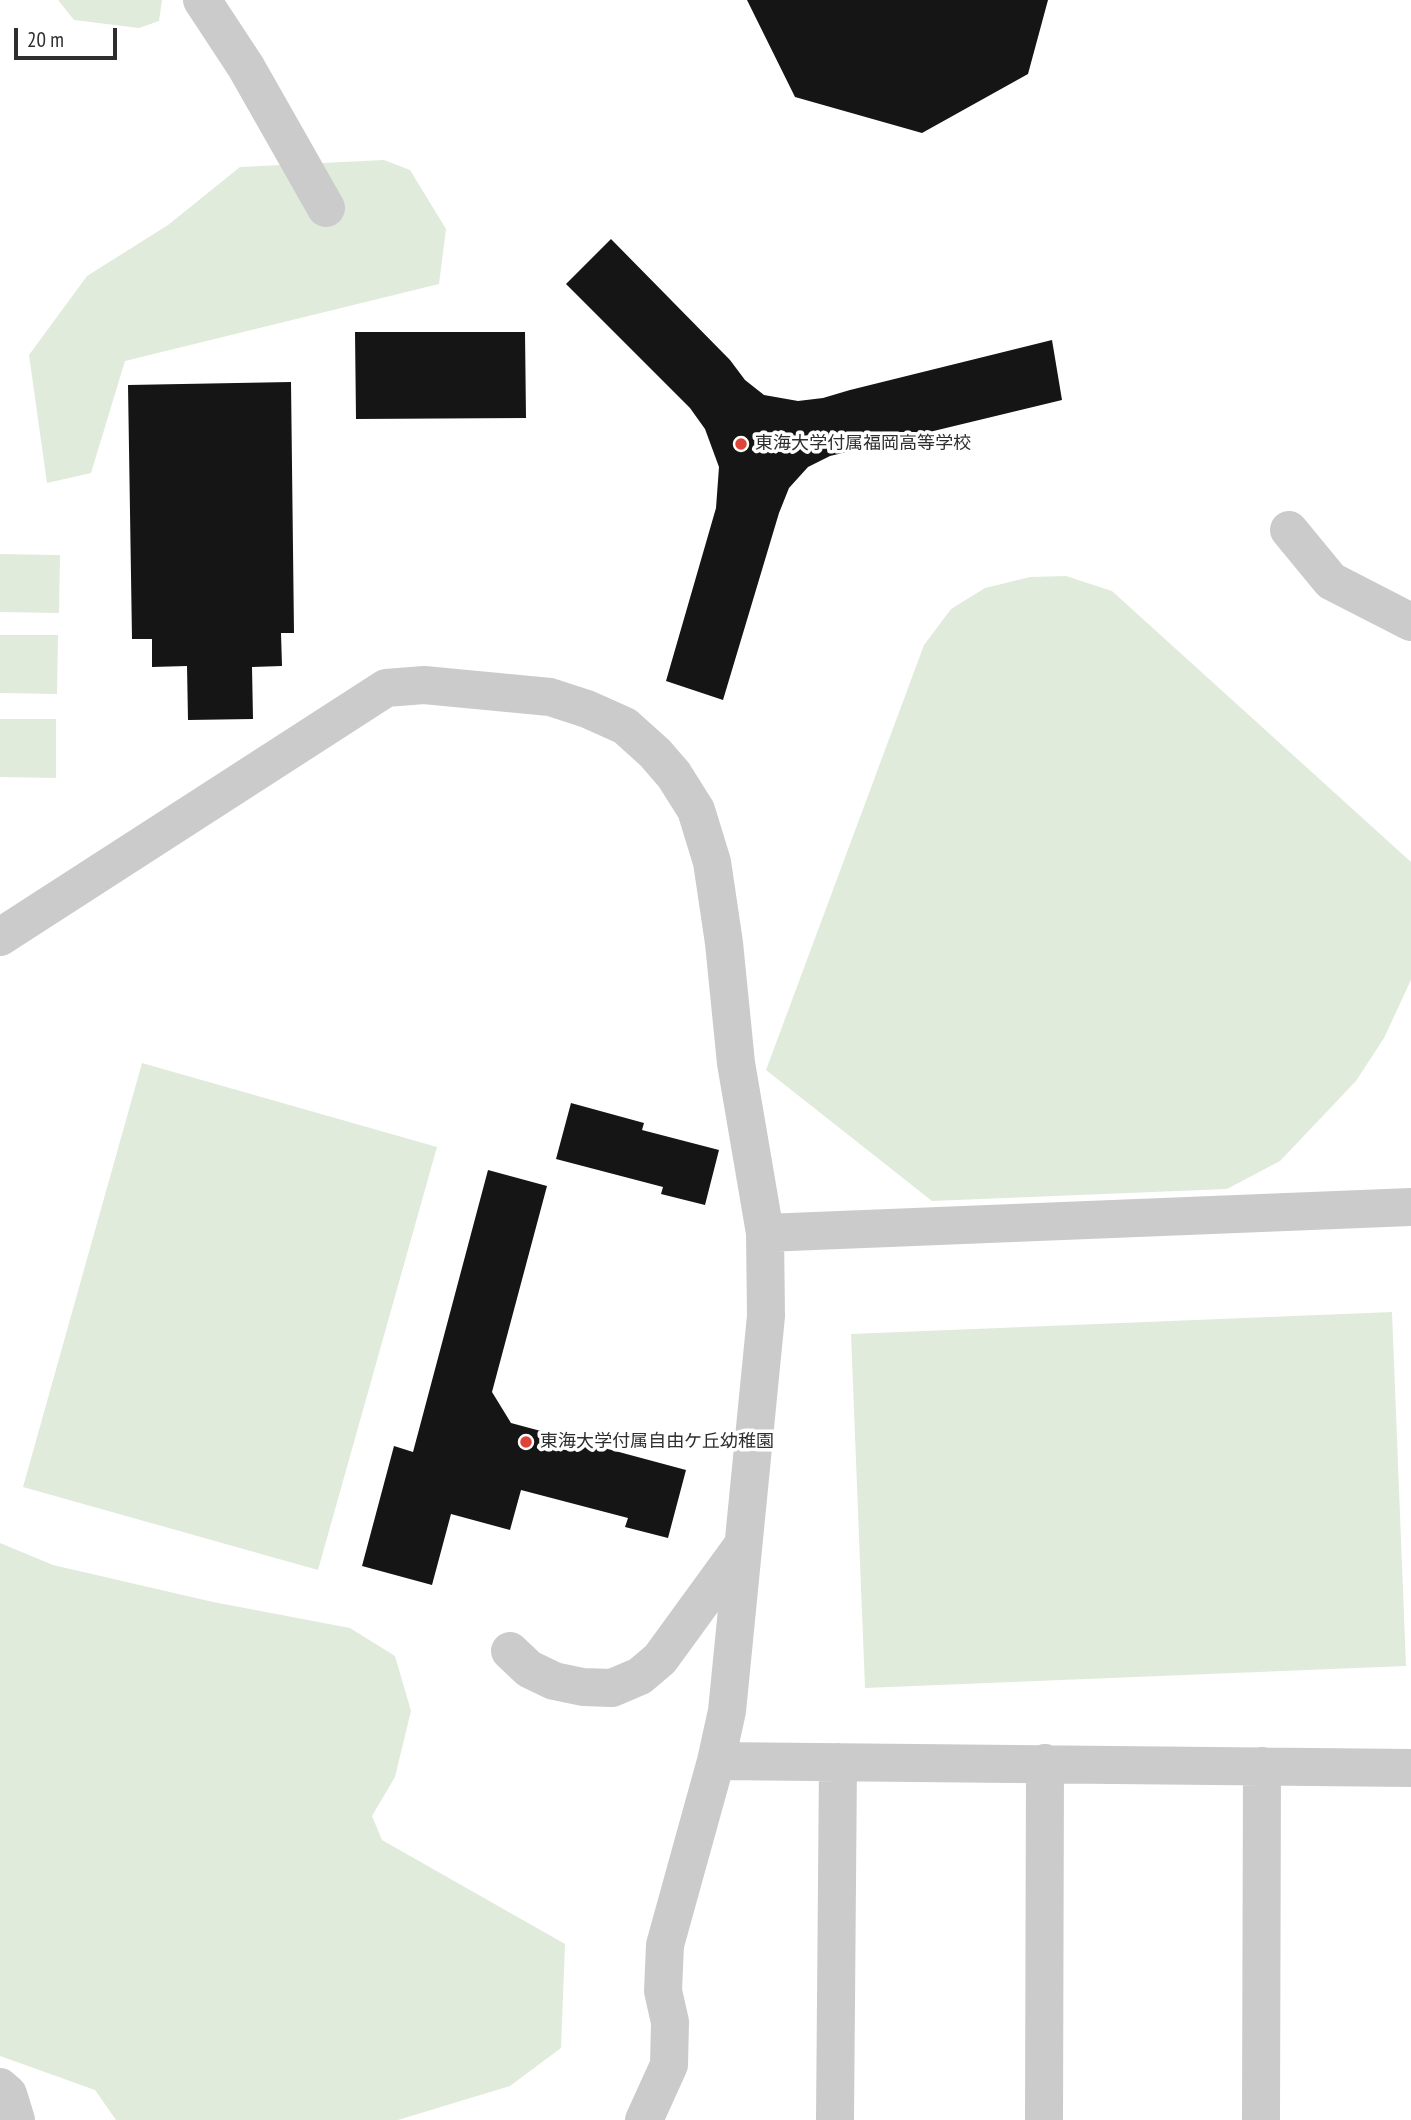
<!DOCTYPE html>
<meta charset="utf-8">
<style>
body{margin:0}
#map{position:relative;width:1411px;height:2120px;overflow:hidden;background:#fff;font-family:"PT Sans Narrow",sans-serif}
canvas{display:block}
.scale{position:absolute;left:14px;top:28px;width:103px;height:32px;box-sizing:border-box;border:4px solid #2e2e2e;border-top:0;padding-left:9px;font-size:21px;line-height:24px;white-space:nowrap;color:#2e2e2e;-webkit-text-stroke:5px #fff;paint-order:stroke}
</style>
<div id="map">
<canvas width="1411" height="2120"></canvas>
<div class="scale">20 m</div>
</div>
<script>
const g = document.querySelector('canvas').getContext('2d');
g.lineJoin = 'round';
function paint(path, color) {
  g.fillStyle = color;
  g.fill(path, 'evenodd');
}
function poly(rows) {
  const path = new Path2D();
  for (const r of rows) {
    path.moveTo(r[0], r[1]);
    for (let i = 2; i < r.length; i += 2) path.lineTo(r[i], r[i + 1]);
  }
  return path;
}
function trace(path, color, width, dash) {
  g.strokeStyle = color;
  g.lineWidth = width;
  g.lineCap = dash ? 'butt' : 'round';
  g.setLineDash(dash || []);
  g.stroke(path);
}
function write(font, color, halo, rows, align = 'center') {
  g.font = font + ' "PT Sans Narrow","Noto Sans JP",sans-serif';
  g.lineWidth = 7;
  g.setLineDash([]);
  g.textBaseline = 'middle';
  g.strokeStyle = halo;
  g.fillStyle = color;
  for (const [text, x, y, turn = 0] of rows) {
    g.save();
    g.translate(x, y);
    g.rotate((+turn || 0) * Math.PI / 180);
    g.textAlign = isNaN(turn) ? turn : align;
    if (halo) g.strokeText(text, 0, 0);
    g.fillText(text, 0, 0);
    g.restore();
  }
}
paint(poly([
 [58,0,162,0,159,21,139,28,74,20],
 [384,160,410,170,446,229,439,284,125,361,91,473,47,483,29,355,87,276,168,225,240,167],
 [0,554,60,555,59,613,0,612],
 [1066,576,1112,591,1411,862,1411,980,1384,1038,1356,1081,1280,1161,1227,1189,932,1201,766,1070,924,645,951,609,985,588,1030,577],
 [0,635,58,635,57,694,0,693],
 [0,719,56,719,56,778,0,777],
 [142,1063,437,1147,318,1570,23,1487],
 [1392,1312,1406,1666,865,1688,851,1334],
 [0,1543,53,1565,213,1602,350,1628,395,1656,411,1711,395,1777,372,1816,382,1840,565,1944,561,2048,510,2086,398,2120,116,2120,95,2090,0,2056]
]), '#e1ebdc');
paint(poly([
 [747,0,1048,0,1028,74,922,133,795,97],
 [611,239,730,360,745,380,764,395,798,401,823,398,850,390,1052,340,1062,400,830,456,808,467,789,488,779,513,723,700,666,681,716,508,719,467,705,429,690,408,566,284],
 [355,332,525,332,526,418,356,419],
 [291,382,294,633,281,633,282,666,252,667,253,719,188,720,187,666,152,667,152,639,132,639,128,385],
 [571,1103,644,1123,642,1130,719,1150,705,1205,661,1194,663,1187,556,1159],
 [488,1170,547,1186,492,1392,511,1423,686,1470,668,1538,625,1527,628,1518,521,1490,510,1530,451,1514,432,1585,362,1566,394,1446,413,1452]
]), '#151515');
trace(poly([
 [202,0,246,67,326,208],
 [1289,530,1331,581,1411,622],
 [0,937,386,688,424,685,550,697,587,709,625,726,655,753,674,775,696,810,712,862,724,943,736,1063,765,1233,766,1316,727,1711,716,1761,665,1945,663,1991,670,2022,669,2065,644,2120],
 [765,1233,1411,1207],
 [510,1651,529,1669,554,1681,583,1687,612,1688,640,1676,660,1659,743,1545],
 [716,1761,1411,1768],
 [0,2087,8,2094,16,2120],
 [835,2120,838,1762],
 [1044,2120,1045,1763],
 [1261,2120,1262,1766]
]), '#cbcbcb', 38);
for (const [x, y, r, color] of [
 [741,444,7,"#de4437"],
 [526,1442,7,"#de4437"]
]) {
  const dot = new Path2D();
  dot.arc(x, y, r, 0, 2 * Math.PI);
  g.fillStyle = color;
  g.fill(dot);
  trace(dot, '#fff', 2.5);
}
write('18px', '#2e2e2e', '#fff', [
 ["東海大学付属福岡高等学校",755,444],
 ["東海大学付属自由ケ丘幼稚園",540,1442]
], 'left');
</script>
